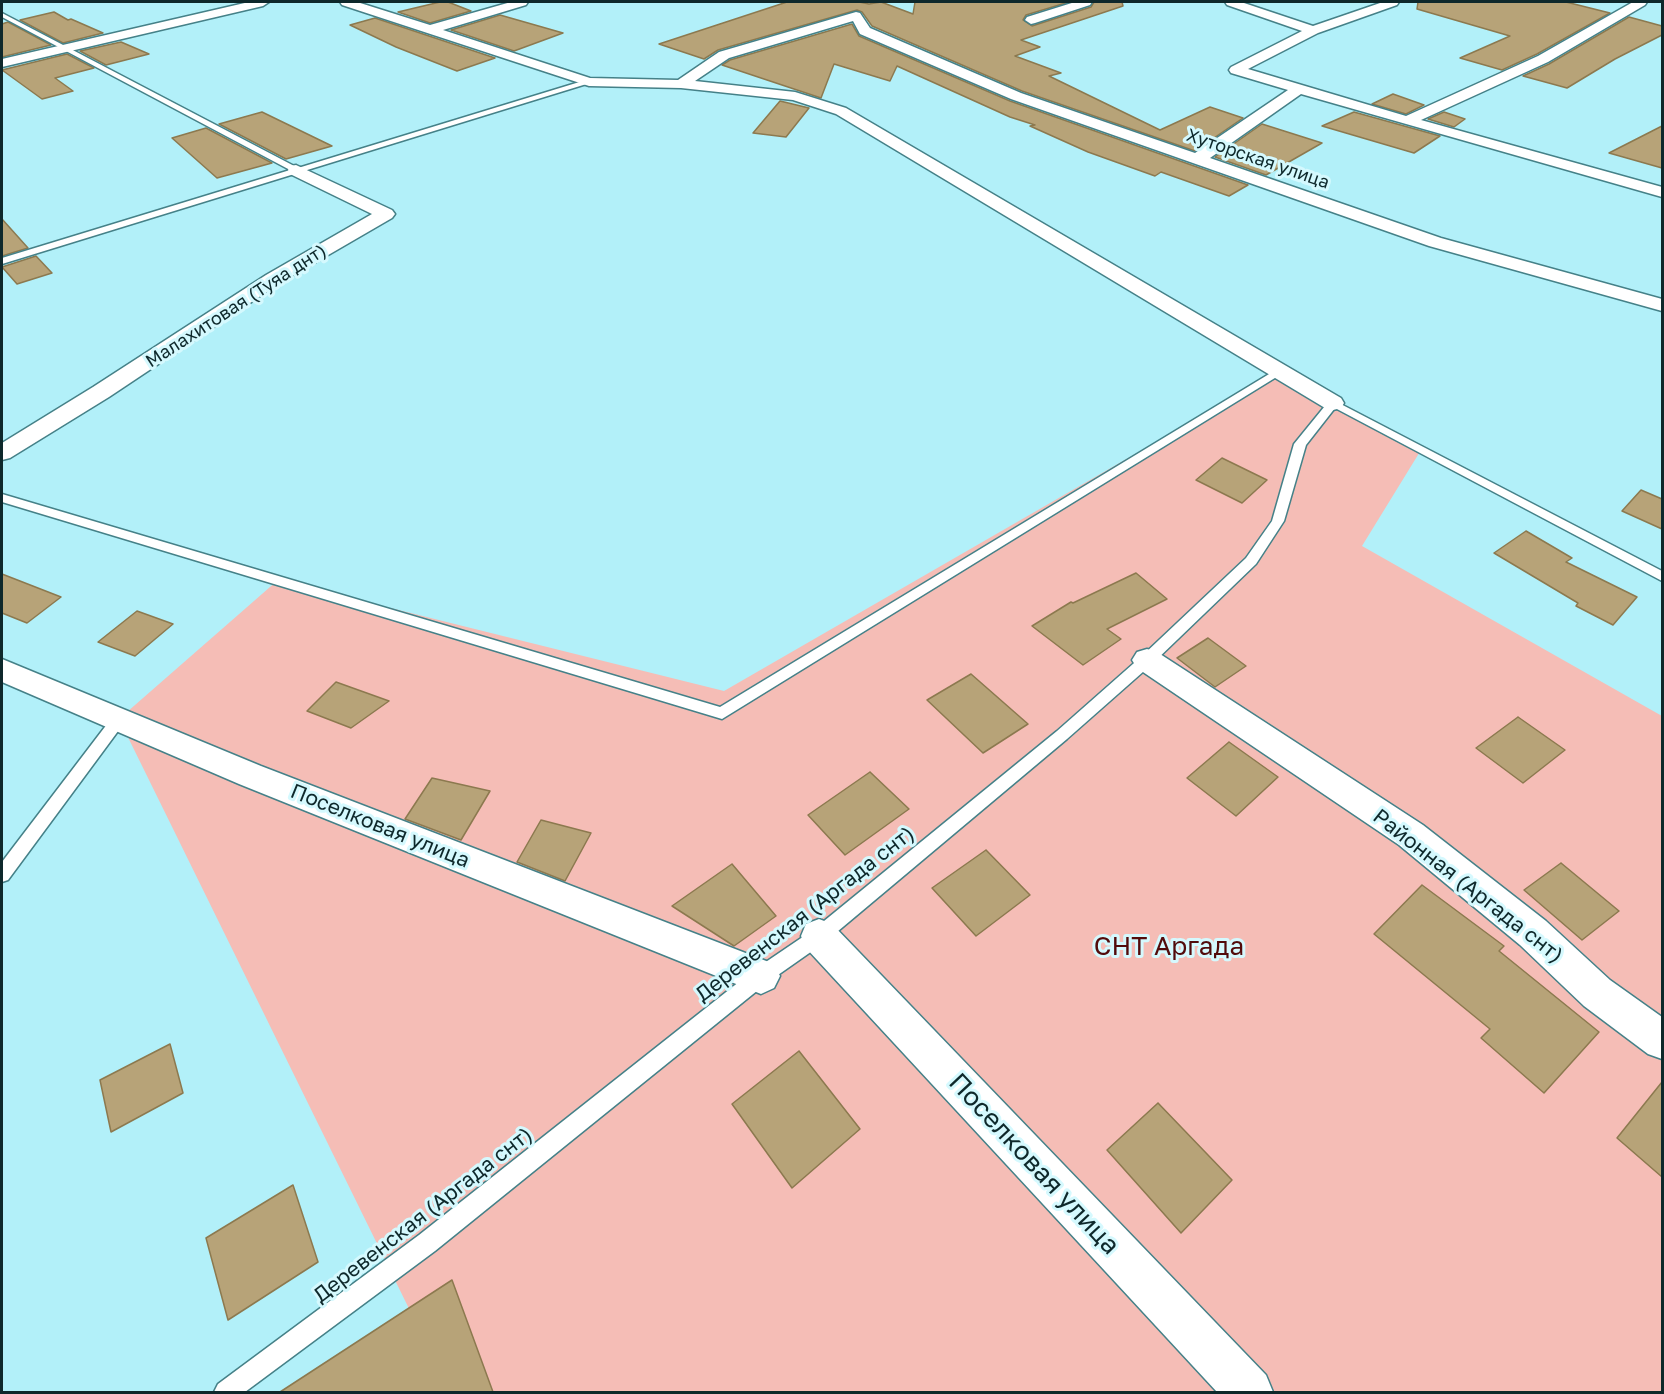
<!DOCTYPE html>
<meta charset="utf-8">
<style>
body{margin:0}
#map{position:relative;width:1664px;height:1394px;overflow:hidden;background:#b2f0f9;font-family:"Golos Text",sans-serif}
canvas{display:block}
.frame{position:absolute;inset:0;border:3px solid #0e282b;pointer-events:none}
</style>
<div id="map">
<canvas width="1664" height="1394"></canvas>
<div class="frame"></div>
</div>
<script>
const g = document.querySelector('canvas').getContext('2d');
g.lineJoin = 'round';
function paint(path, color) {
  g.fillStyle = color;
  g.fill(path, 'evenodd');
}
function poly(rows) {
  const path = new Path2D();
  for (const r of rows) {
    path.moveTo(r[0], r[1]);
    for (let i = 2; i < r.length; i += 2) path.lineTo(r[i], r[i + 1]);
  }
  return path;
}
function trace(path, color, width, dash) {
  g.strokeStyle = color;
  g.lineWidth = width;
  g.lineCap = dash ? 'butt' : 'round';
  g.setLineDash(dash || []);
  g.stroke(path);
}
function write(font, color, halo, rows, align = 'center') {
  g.font = font + ' "Golos Text",sans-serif';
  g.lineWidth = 6;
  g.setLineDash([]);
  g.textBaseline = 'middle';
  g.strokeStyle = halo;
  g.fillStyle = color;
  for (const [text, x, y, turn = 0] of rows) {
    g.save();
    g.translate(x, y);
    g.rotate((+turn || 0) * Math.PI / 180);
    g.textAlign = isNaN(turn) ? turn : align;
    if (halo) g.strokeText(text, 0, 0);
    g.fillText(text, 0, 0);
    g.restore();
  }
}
paint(poly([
 [1279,371,1421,450,1362,546,1662,716,1662,1392,450,1392,119,719,278,580,724,691]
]), '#f5bdb6');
const building = poly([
 [440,2,448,2,471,11,430,23,398,12,440,2],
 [787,2,859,2,869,4,881,2,913,14,915,2,1069,2,1026,15,1023,20,1032,26,1091,7,1094,2,1122,2,1123,6,1021,40,1040,47,1015,56,1061,73,1049,76,1160,130,1210,107,1243,118,1195,151,1022,91,872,26,862,12,857,10,718,50,704,59,659,44,787,2],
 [1418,2,1566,2,1610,13,1537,54,1502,70,1460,58,1510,36,1417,9,1418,2],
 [54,12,68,20,71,19,103,33,63,43,20,20,54,12],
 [500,15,563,33,514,51,451,30,500,15],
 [1629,17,1662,26,1662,35,1615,59,1567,88,1523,76,1549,64,1629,17],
 [375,18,495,58,457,71,396,47,350,25,375,18],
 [8,22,51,45,2,57,2,24,8,22],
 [852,24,859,36,1010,101,1248,185,1229,196,1161,172,1155,176,1088,152,1030,126,1035,125,1010,117,897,66,890,81,834,64,821,98,722,65,730,60,852,24],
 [121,42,149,54,106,65,80,51,121,42],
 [67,54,94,68,55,78,73,91,42,99,2,70,67,54],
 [1393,94,1424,105,1406,114,1372,104,1393,94],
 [780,101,809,108,786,137,753,133,780,101],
 [262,112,332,146,286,159,219,124,262,112],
 [1354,112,1440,136,1414,153,1322,126,1354,112],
 [1444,112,1465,119,1454,127,1428,119,1444,112],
 [1262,124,1322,143,1266,175,1215,157,1262,124],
 [1662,126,1662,168,1609,153,1662,126],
 [206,128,272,163,217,178,172,138,206,128],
 [2,219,28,248,2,256,2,219],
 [36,256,52,273,17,284,2,267,36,256],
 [1222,458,1267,480,1242,503,1196,480,1222,458],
 [1641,490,1662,499,1662,529,1622,511,1641,490],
 [1526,531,1572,558,1566,562,1637,597,1613,625,1576,606,1578,603,1494,553,1526,531],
 [1136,573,1167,599,1107,629,1121,639,1083,665,1032,626,1071,602,1073,603,1136,573],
 [2,574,61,597,27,623,2,613,2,574],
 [137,611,173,624,135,656,98,642,137,611],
 [1208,638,1246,666,1215,687,1177,658,1208,638],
 [971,674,1028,724,983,753,927,700,971,674],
 [336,682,389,701,351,728,307,711,336,682],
 [1518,717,1565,750,1523,783,1476,748,1518,717],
 [1229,742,1278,777,1236,816,1187,778,1229,742],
 [870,772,909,809,845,855,808,815,870,772],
 [432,778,490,791,461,840,405,819,432,778],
 [541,820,591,833,565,881,517,862,541,820],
 [986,850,1030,895,976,936,932,888,986,850],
 [1561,863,1619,911,1582,940,1524,890,1561,863],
 [732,864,776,916,734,946,672,906,732,864],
 [1422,885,1504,946,1499,951,1599,1032,1544,1093,1481,1038,1490,1029,1374,934,1422,885],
 [170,1044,183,1093,111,1132,100,1080,170,1044],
 [799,1051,860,1129,792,1188,732,1104,799,1051],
 [1662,1082,1662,1177,1617,1138,1662,1082],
 [1158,1103,1232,1180,1181,1233,1107,1150,1158,1103],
 [293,1185,318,1262,228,1320,206,1238,293,1185],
 [452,1280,493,1392,280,1392,452,1280]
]);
paint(building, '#b7a378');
trace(building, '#8c794f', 1.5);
const lane = poly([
 [2,13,298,168,586,80,593,82,2,264,2,258,290,170,2,17,2,13],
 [1279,368,1283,369,1283,373,722,719,2,502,2,494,720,707,1279,368],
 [1333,400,1662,571,1662,581,1335,408,1306,445,1284,521,1256,564,1152,664,1067,739,825,942,768,982,435,1251,245,1392,214,1392,218,1384,419,1235,754,970,813,930,1057,731,1142,656,1246,558,1272,521,1294,444,1329,401,1333,400],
 [119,713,124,715,127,719,124,723,8,880,2,882,2,862,114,715,119,713]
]);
const street = poly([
 [249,2,269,2,263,6,2,67,2,59,249,2],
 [340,2,357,2,430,25,511,2,528,2,526,5,443,30,590,78,678,80,719,52,856,12,860,13,870,28,1021,93,1195,153,1288,90,1231,73,1229,70,1231,67,1302,31,1227,5,1225,2,1241,2,1313,26,1383,2,1399,2,1397,5,1318,33,1248,69,1406,116,1538,56,1633,2,1647,2,1645,5,1548,62,1421,120,1662,187,1662,197,1301,94,1210,158,1441,238,1662,299,1662,311,1429,246,1011,99,860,34,853,21,729,58,695,81,795,92,846,108,1341,398,1344,403,1341,408,1333,410,1325,408,836,114,793,100,681,88,589,86,342,5,340,2],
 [1075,2,1092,2,1090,5,1035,23,1031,24,1025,20,1027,17,1075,2],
 [296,165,392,210,395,214,392,218,280,283,109,397,10,458,2,460,2,443,93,387,266,275,372,214,290,174,288,170,290,166,296,165],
 [1147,649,1157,652,1423,825,1546,921,1610,980,1662,1017,1662,1059,1648,1054,1584,1006,1520,945,1399,845,1137,668,1132,660,1137,652,1147,649],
 [2,659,261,766,774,964,780,976,774,988,761,994,239,784,2,682,2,659],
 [819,919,832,924,1266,1375,1273,1392,1217,1392,806,948,801,936,806,924,819,919]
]);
trace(lane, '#458188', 3);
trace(street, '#458188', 3);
paint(lane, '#fff');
paint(street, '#fff');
write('18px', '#0e282b', '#d5f9fe', [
 ["Хуторская улица",1258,159,19],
 ["Малахитовая (Туяа днт)",236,306,-33]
]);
write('21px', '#0e282b', '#d5f9fe', [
 ["Поселковая улица",380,826,22],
 ["Районная (Аргада снт)",1468,886,38],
 ["Деревенская (Аргада снт)",805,914,-38],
 ["Деревенская (Аргада снт)",423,1215,-38]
]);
write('26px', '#520b0b', '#d5f9fe', [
 ["СНТ Аргада",1169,947]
]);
write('26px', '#0e282b', '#d5f9fe', [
 ["Поселковая улица",1034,1164,47]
]);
</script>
